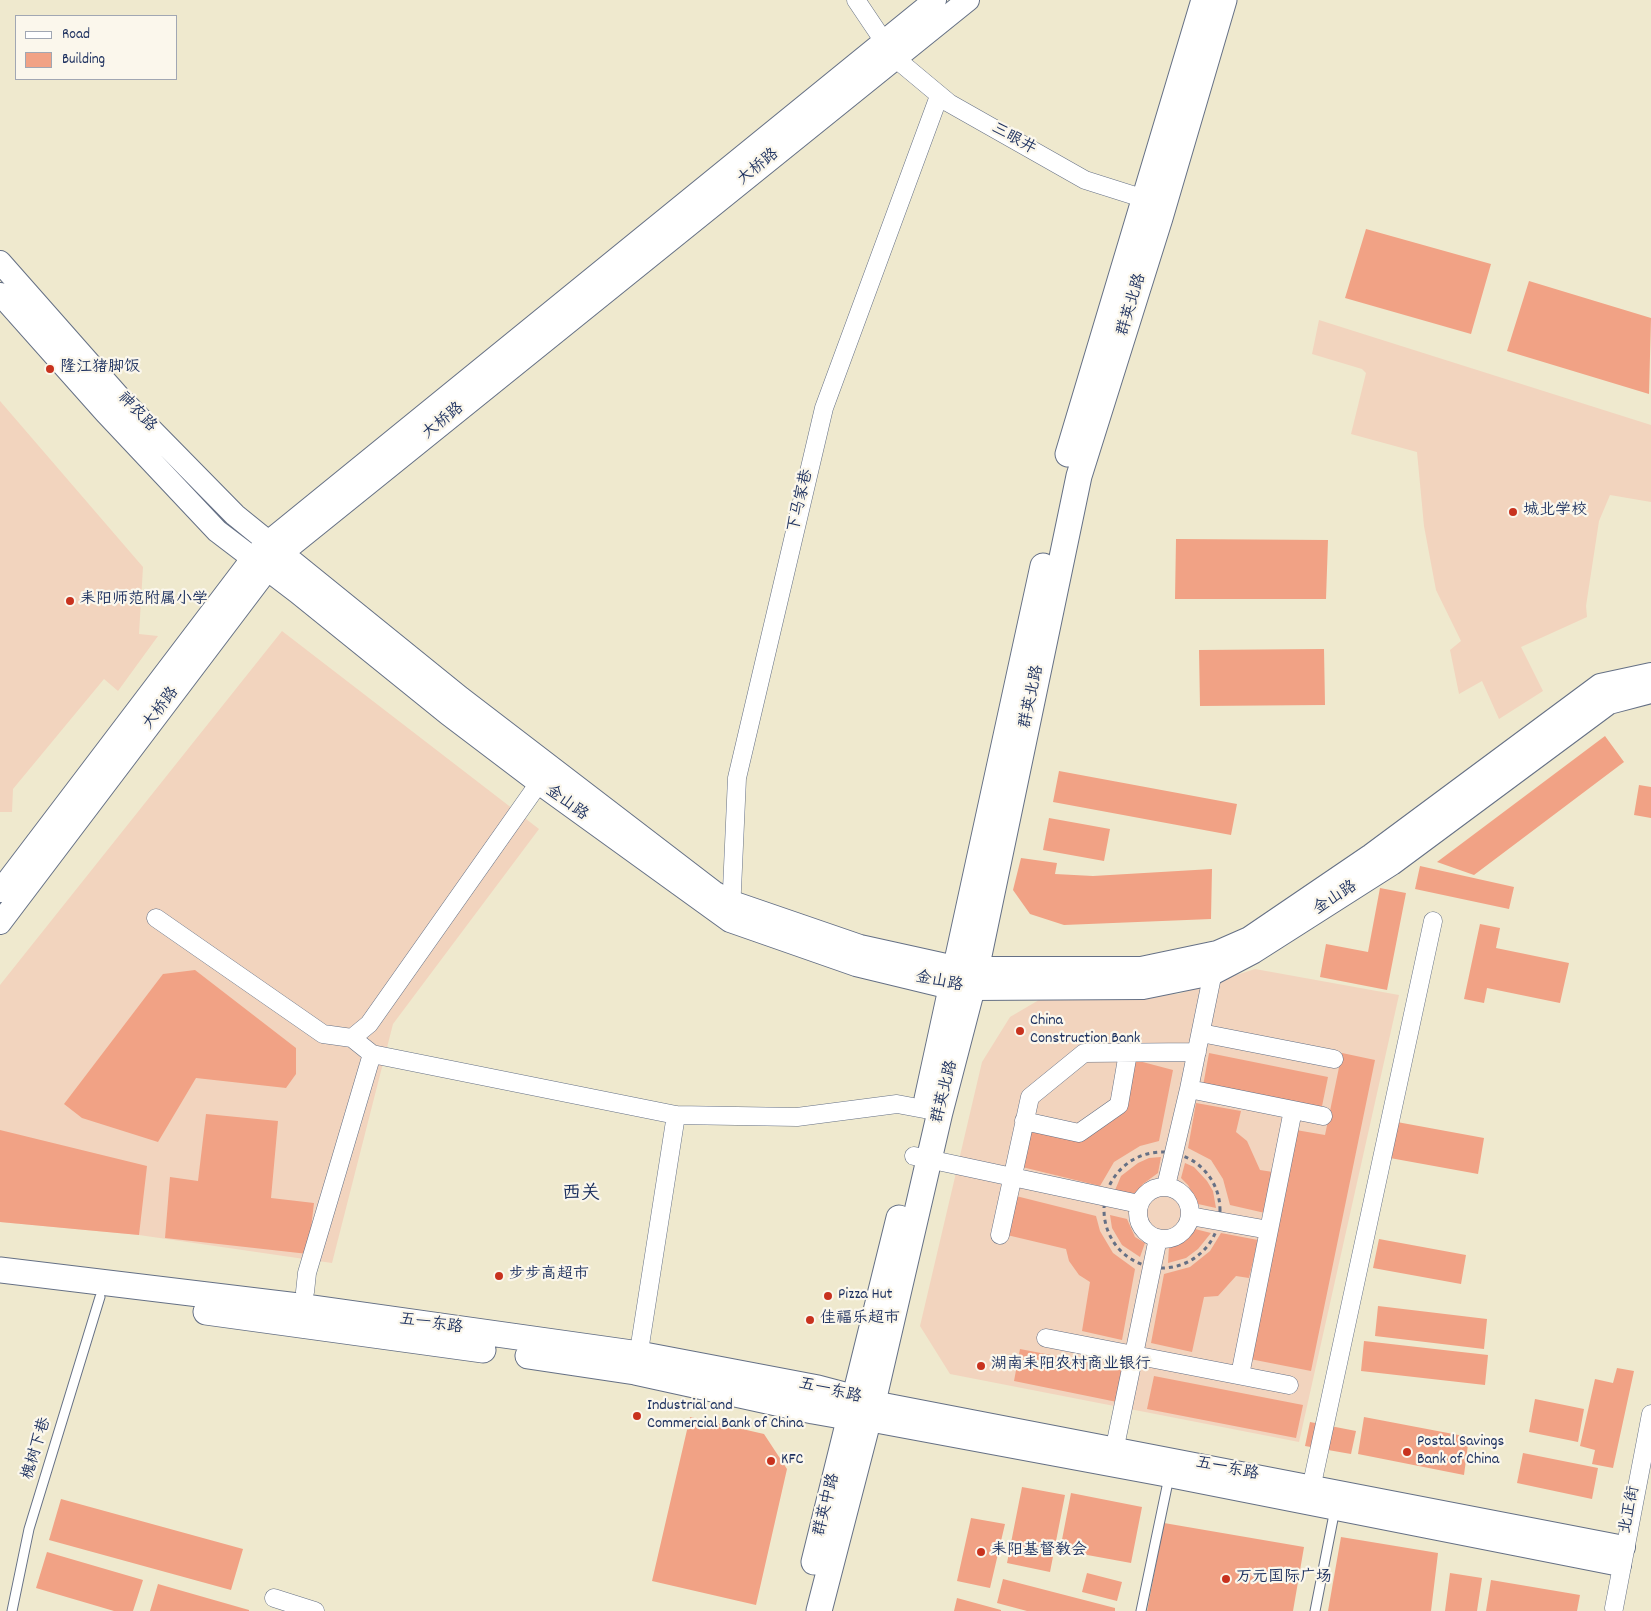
<!DOCTYPE html>
<meta charset="utf-8">
<style>
body{margin:0}
#map{position:relative;width:1651px;height:1611px;overflow:hidden;background:#efe9ce;font-family:Dekko,sans-serif}
canvas{display:block}
.legend{position:absolute;left:15px;top:15px;width:162px;height:65px;box-sizing:border-box;background:#fbf7ec;border:1px solid #a1a7b3;margin:0;padding:6px 9px;list-style:none;font-size:15px;color:#1b2f5e}
.legend li{display:flex;align-items:center;gap:10px;height:25px}
.legend b{width:25px;border:1px solid #a1a7b3}
</style>
<div id="map">
<canvas width="1651" height="1611"></canvas>
<ul class="legend">
<li><b style="height:6px;background:#fff"></b>Road</li>
<li><b style="height:14px;background:#f1a285"></b>Building</li>
</ul>
</div>
<script>
const g = document.querySelector('canvas').getContext('2d');
g.lineJoin = 'round';
function paint(path, color) {
  g.fillStyle = color;
  g.fill(path, 'evenodd');
}
function poly(rows) {
  const path = new Path2D();
  for (const r of rows) {
    if (r.length === 3) {
      path.moveTo(r[0] + r[2], r[1]);
      path.arc(r[0], r[1], r[2], 0, 2 * Math.PI);
      continue;
    }
    path.moveTo(r[0], r[1]);
    for (let i = 2; i < r.length; i += 2) path.lineTo(r[i], r[i + 1]);
  }
  return path;
}
function trace(path, color, width, dash) {
  g.strokeStyle = color;
  g.lineWidth = width;
  g.lineCap = dash ? 'butt' : 'round';
  g.setLineDash(dash || []);
  g.stroke(path);
}
function write(font, color, halo, rows, align = 'center') {
  g.font = font + ' Dekko,"LXGW WenKai TC",sans-serif';
  g.lineWidth = 4.5;
  g.setLineDash([]);
  g.textBaseline = 'middle';
  g.strokeStyle = halo;
  g.fillStyle = color;
  for (const [text, x, y, turn = 0] of rows) {
    g.save();
    g.translate(x, y);
    g.rotate((+turn || 0) * Math.PI / 180);
    g.textAlign = isNaN(turn) ? turn : align;
    if (halo) g.strokeText(text, 0, 0);
    g.fillText(text, 0, 0);
    g.restore();
  }
}
paint(poly([
 [1319,320,1651,425,1651,502,1610,495,1599,521,1586,606,1587,617,1521,647,1543,691,1499,719,1482,681,1459,694,1450,650,1461,641,1436,590,1424,526,1417,452,1351,434,1366,373,1362,369,1312,354],
 [0,401,143,567,139,634,158,636,118,691,104,679,13,789,12,812,0,812],
 [282,631,539,829,393,1024,332,1263,139,1235,0,1222,0,985],
 [1255,969,1399,995,1299,1442,950,1374,920,1326,982,1062,1010,1017,1044,997,1178,994]
]), '#f2d4be');
paint(poly([
 [1366,229,1491,264,1471,334,1345,298],
 [1529,281,1651,318,1649,394,1507,351],
 [1176,539,1328,540,1326,599,1175,599],
 [1324,649,1325,705,1200,706,1199,650],
 [1605,736,1624,762,1474,875,1437,862],
 [1059,771,1237,804,1231,835,1053,802],
 [1639,785,1651,787,1651,818,1634,815],
 [1049,818,1110,829,1104,861,1043,850],
 [1021,858,1057,863,1055,874,1093,876,1212,869,1211,919,1064,925,1030,914,1013,890],
 [1420,866,1514,887,1509,909,1415,889],
 [1380,888,1406,893,1387,990,1320,977,1326,944,1368,952],
 [1480,924,1500,928,1496,948,1569,963,1560,1003,1487,988,1484,1003,1464,999],
 [195,970,296,1048,296,1074,286,1088,196,1078,158,1142,82,1118,64,1104,163,974],
 [1209,1053,1328,1077,1321,1111,1203,1086],
 [1342,1053,1375,1060,1311,1371,1250,1359,1296,1130,1325,1135],
 [1135,1060,1173,1070,1159,1141,1140,1146,1114,1162,1100,1186,1022,1167,1031,1128,1104,1122],
 [1196,1103,1241,1111,1236,1132,1247,1141,1260,1170,1273,1172,1265,1213,1230,1205,1223,1179,1211,1160,1188,1148],
 [206,1114,278,1121,271,1198,314,1203,308,1254,165,1238,170,1177,198,1181],
 [1397,1122,1484,1138,1478,1174,1390,1158],
 [0,1130,147,1166,139,1235,0,1222],
 [1161,1157,1158,1173,1143,1184,1135,1196,1113,1195,1121,1176,1138,1163,1149,1158],
 [1185,1163,1194,1167,1207,1181,1213,1191,1216,1208,1198,1204,1188,1185,1181,1178],
 [1016,1196,1096,1216,1100,1231,1113,1253,1135,1269,1122,1340,1082,1331,1090,1282,1079,1275,1069,1261,1066,1249,1007,1235],
 [1110,1215,1127,1219,1135,1237,1145,1243,1140,1257,1122,1245,1112,1228],
 [1195,1229,1211,1233,1198,1249,1186,1258,1168,1263,1169,1246,1180,1244,1190,1236],
 [1221,1233,1258,1240,1249,1278,1236,1276,1218,1296,1204,1297,1192,1352,1151,1343,1164,1274,1190,1267,1210,1251],
 [1379,1239,1466,1255,1461,1284,1373,1268],
 [1378,1306,1487,1319,1484,1349,1375,1336],
 [1364,1341,1488,1355,1485,1385,1361,1371],
 [1020,1349,1123,1369,1117,1402,1014,1381],
 [1617,1368,1634,1371,1613,1468,1592,1464,1595,1450,1580,1446,1595,1379,1613,1383],
 [1154,1376,1303,1405,1296,1438,1147,1409],
 [1535,1399,1584,1409,1578,1442,1529,1432],
 [690,1417,764,1434,787,1469,756,1605,652,1581],
 [1364,1417,1469,1437,1464,1475,1358,1454],
 [1310,1422,1356,1431,1351,1454,1305,1446],
 [1523,1453,1598,1468,1592,1499,1517,1483],
 [1022,1487,1065,1495,1050,1572,1007,1563],
 [1071,1493,1142,1507,1131,1563,1060,1550],
 [61,1499,243,1549,231,1590,49,1540],
 [971,1518,1005,1524,990,1588,957,1581],
 [1164,1523,1304,1547,1293,1611,1147,1611],
 [1341,1537,1438,1553,1431,1611,1328,1611],
 [47,1552,143,1580,133,1611,114,1611,36,1588],
 [1087,1573,1122,1582,1117,1601,1082,1592],
 [1450,1573,1482,1578,1477,1611,1445,1611],
 [1003,1579,1115,1608,1115,1611,1027,1611,997,1603],
 [1491,1580,1580,1595,1577,1611,1486,1611],
 [158,1584,249,1610,249,1611,150,1611],
 [957,1598,1001,1610,1001,1611,954,1611]
]), '#f1a285');
const service = poly([
 [12,1611,29,1529,100,1297],
 [1141,1611,1169,1477],
 [1315,1611,1335,1509]
]);
const minor = poly([
 [856,0,895,58,949,103,1085,180,1145,199],
 [731,912,737,778,824,408,939,96],
 [156,918,323,1034,352,1038,372,1054,676,1115,797,1117,897,1104,940,1112],
 [1201,1033,1334,1059],
 [352,1038,369,1024,539,783],
 [1189,1089,1323,1116],
 [1024,1121,1079,1133,1119,1105,1128,1053],
 [914,1156,1139,1204],
 [1166,1186,1189,1089,1215,962],
 [1164,1213,26],
 [1190,1216,1269,1230],
 [1000,1235,1030,1097,1084,1053,1197,1052],
 [305,1292,307,1273,372,1054],
 [1046,1338,1289,1385],
 [637,1364,676,1115],
 [1240,1375,1293,1110],
 [1112,1461,1158,1238],
 [1309,1498,1433,921],
 [274,1598,315,1611],
 [1614,1608,1651,1414]
]);
const tertiary = poly([
 [0,262,120,398,235,515,461,698,714,892,732,902,860,946,955,967,976,968,1141,968,1217,952,1249,938,1371,855,1600,685,1651,674],
 [0,294,105,412,217,531,297,592,448,714,539,783,730,921,856,965,951,988,972,989,1143,988,1212,974,1254,952,1392,864,1609,703,1651,692],
 [0,891,252,559,267,543,935,0],
 [0,923,267,570,282,553,968,0],
 [873,1402,1624,1547],
 [868,1420,1169,1476,1620,1565]
]);
const secondary = poly([
 [1068,454,1204,0],
 [927,1099,1043,566],
 [0,1270,298,1306,639,1354,818,1388,871,1402],
 [206,1312,483,1350],
 [528,1356,635,1372,813,1411,864,1420],
 [814,1562,899,1218],
 [819,1611,873,1402,940,1112,972,989,1079,476,1160,218,1224,0]
]);
trace(service, '#657085', 11);
trace(minor, '#657085', 19);
trace(tertiary, '#657085', 24);
trace(secondary, '#657085', 27);
trace(poly([
 [1162,1210,58]
]), '#657085', 3, [4, 4]);
trace(service, '#fff', 9);
trace(minor, '#fff', 18);
trace(tertiary, '#fff', 22);
trace(secondary, '#fff', 25);
for (const [x, y, r, color] of [
 [50,369,5,"#c8321e"],
 [1513,512,5,"#c8321e"],
 [70,601,5,"#c8321e"],
 [1020,1031,5,"#c8321e"],
 [499,1276,5,"#c8321e"],
 [828,1296,5,"#c8321e"],
 [810,1320,5,"#c8321e"],
 [981,1366,5,"#c8321e"],
 [637,1416,5,"#c8321e"],
 [1407,1452,5,"#c8321e"],
 [771,1461,5,"#c8321e"],
 [981,1552,5,"#c8321e"],
 [1226,1579,5,"#c8321e"]
]) {
  const dot = new Path2D();
  dot.arc(x, y, r, 0, 2 * Math.PI);
  g.fillStyle = color;
  g.fill(dot);
  trace(dot, '#fbf7ec', 2);
}
write('16px', '#1b2f5e', '#fbf7ec', [
 ["三眼井",1013,140,29],
 ["大桥路",759,168,-39],
 ["群英北路",1133,305,-73],
 ["神农路",136,413,46],
 ["大桥路",444,422,-39],
 ["下马家巷",802,501,-77],
 ["群英北路",1033,697,-78],
 ["大桥路",162,709,-53],
 ["金山路",566,804,36],
 ["金山路",1336,899,-33],
 ["金山路",939,983,11],
 ["群英北路",946,1092,-76],
 ["五一东路",431,1325,8],
 ["五一东路",830,1392,13],
 ["槐树下巷",38,1449,-73],
 ["五一东路",1227,1470,11],
 ["群英中路",828,1505,-76],
 ["北正街",1631,1510,-79]
]);
write('16px', '#1b2f5e', '#fbf7ec', [
 ["隆江猪脚饭",60,369],
 ["城北学校",1523,512],
 ["耒阳师范附属小学",80,601],
 ["China",1030,1022],
 ["Construction Bank",1030,1040],
 ["步步高超市",509,1276],
 ["Pizza Hut",838,1296],
 ["佳福乐超市",820,1320],
 ["湖南耒阳农村商业银行",991,1366],
 ["Industrial and",647,1407],
 ["Commercial Bank of China",647,1425],
 ["Postal Savings",1417,1443],
 ["Bank of China",1417,1461],
 ["KFC",781,1461],
 ["耒阳基督教会",991,1552],
 ["万元国际广场",1236,1579]
], 'left');
write('19px', '#1b2f5e', '#fbf7ec', [
 ["西关",581,1195]
]);
</script>
